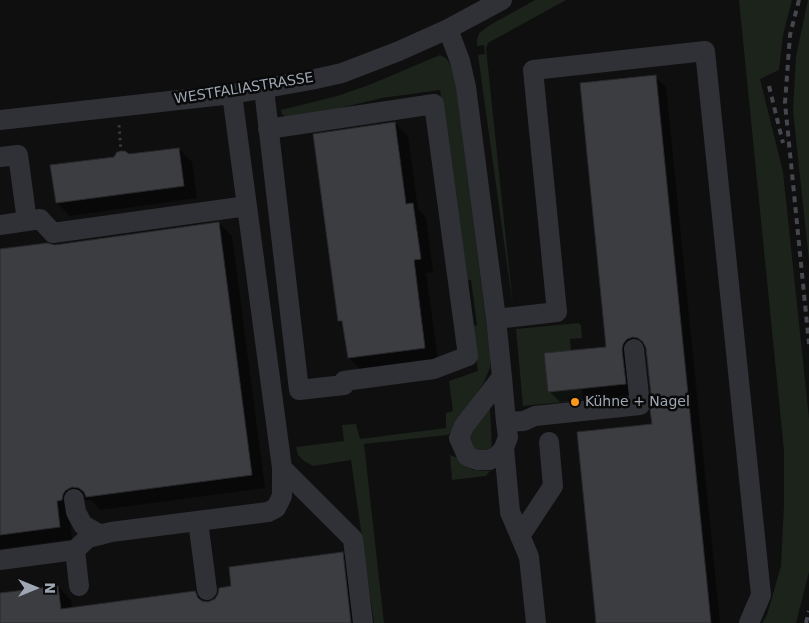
<!DOCTYPE html>
<meta charset="utf-8">
<style>
body{margin:0}
#map{position:relative;width:809px;height:623px;overflow:hidden;background:#0f0f10;font-family:"DejaVu Sans",sans-serif}
canvas{display:block}
.north{position:absolute;left:10px;top:563px;width:50px;height:50px;-webkit-text-stroke:4px #0a0a0b;paint-order:stroke;rotate:90deg;font-size:14px;font-weight:700;line-height:20px;text-align:center;color:#9ea7b3}
.north::after{content:'';display:block;margin:auto;width:18px;height:22px;background:#9ea7b3;clip-path:polygon(50% 0,100% 100%,50% 72%,0 100%)}
</style>
<div id="map">
<canvas width="809" height="623"></canvas>
<div class="north">N</div>
</div>
<script>
const g = document.querySelector('canvas').getContext('2d');
g.lineJoin = 'round';
function paint(path, color) {
  g.fillStyle = color;
  g.fill(path, 'evenodd');
}
function poly(rows) {
  const path = new Path2D();
  for (const r of rows) {
    path.moveTo(r[0], r[1]);
    for (let i = 2; i < r.length; i += 2) path.lineTo(r[i], r[i + 1]);
  }
  return path;
}
function trace(path, color, width, dash) {
  g.strokeStyle = color;
  g.lineWidth = width;
  g.lineCap = dash ? 'butt' : 'round';
  g.setLineDash(dash || []);
  g.stroke(path);
}
function write(font, color, halo, rows, align = 'center') {
  g.font = font + ' "DejaVu Sans",sans-serif';
  g.lineWidth = 5;
  g.setLineDash([]);
  g.textBaseline = 'middle';
  g.strokeStyle = halo;
  g.fillStyle = color;
  for (const [text, x, y, turn = 0] of rows) {
    g.save();
    g.translate(x, y);
    g.rotate((+turn || 0) * Math.PI / 180);
    g.textAlign = isNaN(turn) ? turn : align;
    if (halo) g.strokeText(text, 0, 0);
    g.fillText(text, 0, 0);
    g.restore();
  }
}
paint(poly([
 [535,0,566,0,488,43,486,48,513,307,478,55,485,54,484,45,477,46,477,40,479,33,490,25],
 [739,0,792,0,783,35,779,70,760,79,783,172,809,418,809,572,796,623,762,623,767,615,781,566,784,504,784,451],
 [808,0,809,0,809,261,793,111,796,56],
 [440,55,446,58,450,64,456,83,490,354,490,368,484,382,452,432,447,435,364,444,384,623,374,623,351,460,313,466,304,461,298,455,296,447,344,441,342,425,356,424,360,439,446,428,446,413,453,411,449,381,478,371,472,326,477,325,471,280,466,281,440,90,382,98,328,111,287,118,282,114,281,110,337,96,369,85],
 [578,323,581,325,582,338,570,339,571,351,544,353,548,391,582,388,583,400,523,406,516,329],
 [490,409,492,448,486,450,479,450,473,448,469,441,469,431],
 [450,455,458,458,473,470,490,471,486,476,452,480]
]), '#1b231b');
paint(poly([
 [655,77,666,87,720,623,598,623,653,426,653,404,647,348,644,348,636,394,560,402,549,391,608,348],
 [395,123,408,136,418,209,426,218,433,272,426,273,438,360,362,371,349,358,344,326,339,321],
 [179,149,192,162,197,198,70,216,57,203,115,158],
 [219,223,232,236,265,488,100,510,91,500,85,500,79,503,69,514,72,539,0,549,0,250,55,246],
 [342,553,355,566,362,623,0,623,0,595,58,587,71,600,72,609,195,593,205,602,208,603,215,600,233,587]
]), '#0007');
const building = poly([
 [656,75,711,623,596,623,577,432,652,424,650,410,652,404,646,348,643,342,638,338,633,337,627,339,623,344,622,350,626,384,548,392,544,353,606,347,580,83,656,75],
 [395,122,406,204,413,203,421,259,414,260,425,348,348,358,342,321,338,321,313,134,395,122],
 [179,148,184,186,56,203,50,165,114,157,117,152,125,151,129,154,179,148],
 [219,222,252,475,86,497,84,492,79,488,72,487,66,490,63,494,62,500,57,501,60,527,0,535,0,249,47,243,55,245,219,222],
 [343,552,351,623,0,623,0,593,58,586,61,609,195,591,198,598,202,601,208,602,215,599,218,594,219,588,231,586,229,567,343,552]
]);
paint(building, '#3b3d41');
trace(building, '#29292d', 1);
trace(poly([
 [119,125,121,152]
]), '#36383d', 3, [2.5, 4]);
trace(poly([
 [448,29,460,61,466,87,496,319,502,377,506,422,508,437,504,448,498,456,489,460,477,460,467,456,459,438,464,426,502,377],
 [264,89,299,390,344,385,344,381,434,369,468,356,434,104,268,129],
 [232,94,282,468,353,539,363,623],
 [0,120,232,94,311,80,342,73,399,51,448,29,502,0],
 [0,157,18,155,27,221],
 [0,225,40,219,53,233,247,206],
 [496,319,557,312,533,70,705,51,761,595,749,623],
 [506,422,524,421,535,416,640,405,634,349],
 [504,448,510,512,529,557,536,623],
 [74,499,76,512,83,525,101,535],
 [198,521,207,590],
 [520,536,553,486,549,442],
 [75,550,79,586],
 [0,560,75,550,88,538,111,532,268,512,276,508,282,496,282,468]
]), '#303136', 20);
trace(poly([
 [799,0,790,35,785,103,809,344],
 [769,86,783,143],
 [806,623,809,611]
]), '#44474d', 4, [6, 5]);
for (const [x, y, r, color] of [
 [575,402,5,"#ff9918"]
]) {
  const dot = new Path2D();
  dot.arc(x, y, r, 0, 2 * Math.PI);
  g.fillStyle = color;
  g.fill(dot);
  trace(dot, '#0a0a0b', 2);
}
write('14px', '#9ea7b3', '#0a0a0b', [
 ["WESTFALIASTRASSE",244,89,-9]
]);
write('14px', '#9ea7b3', '#0a0a0b', [
 ["Kühne + Nagel",585,402]
], 'left');
</script>
